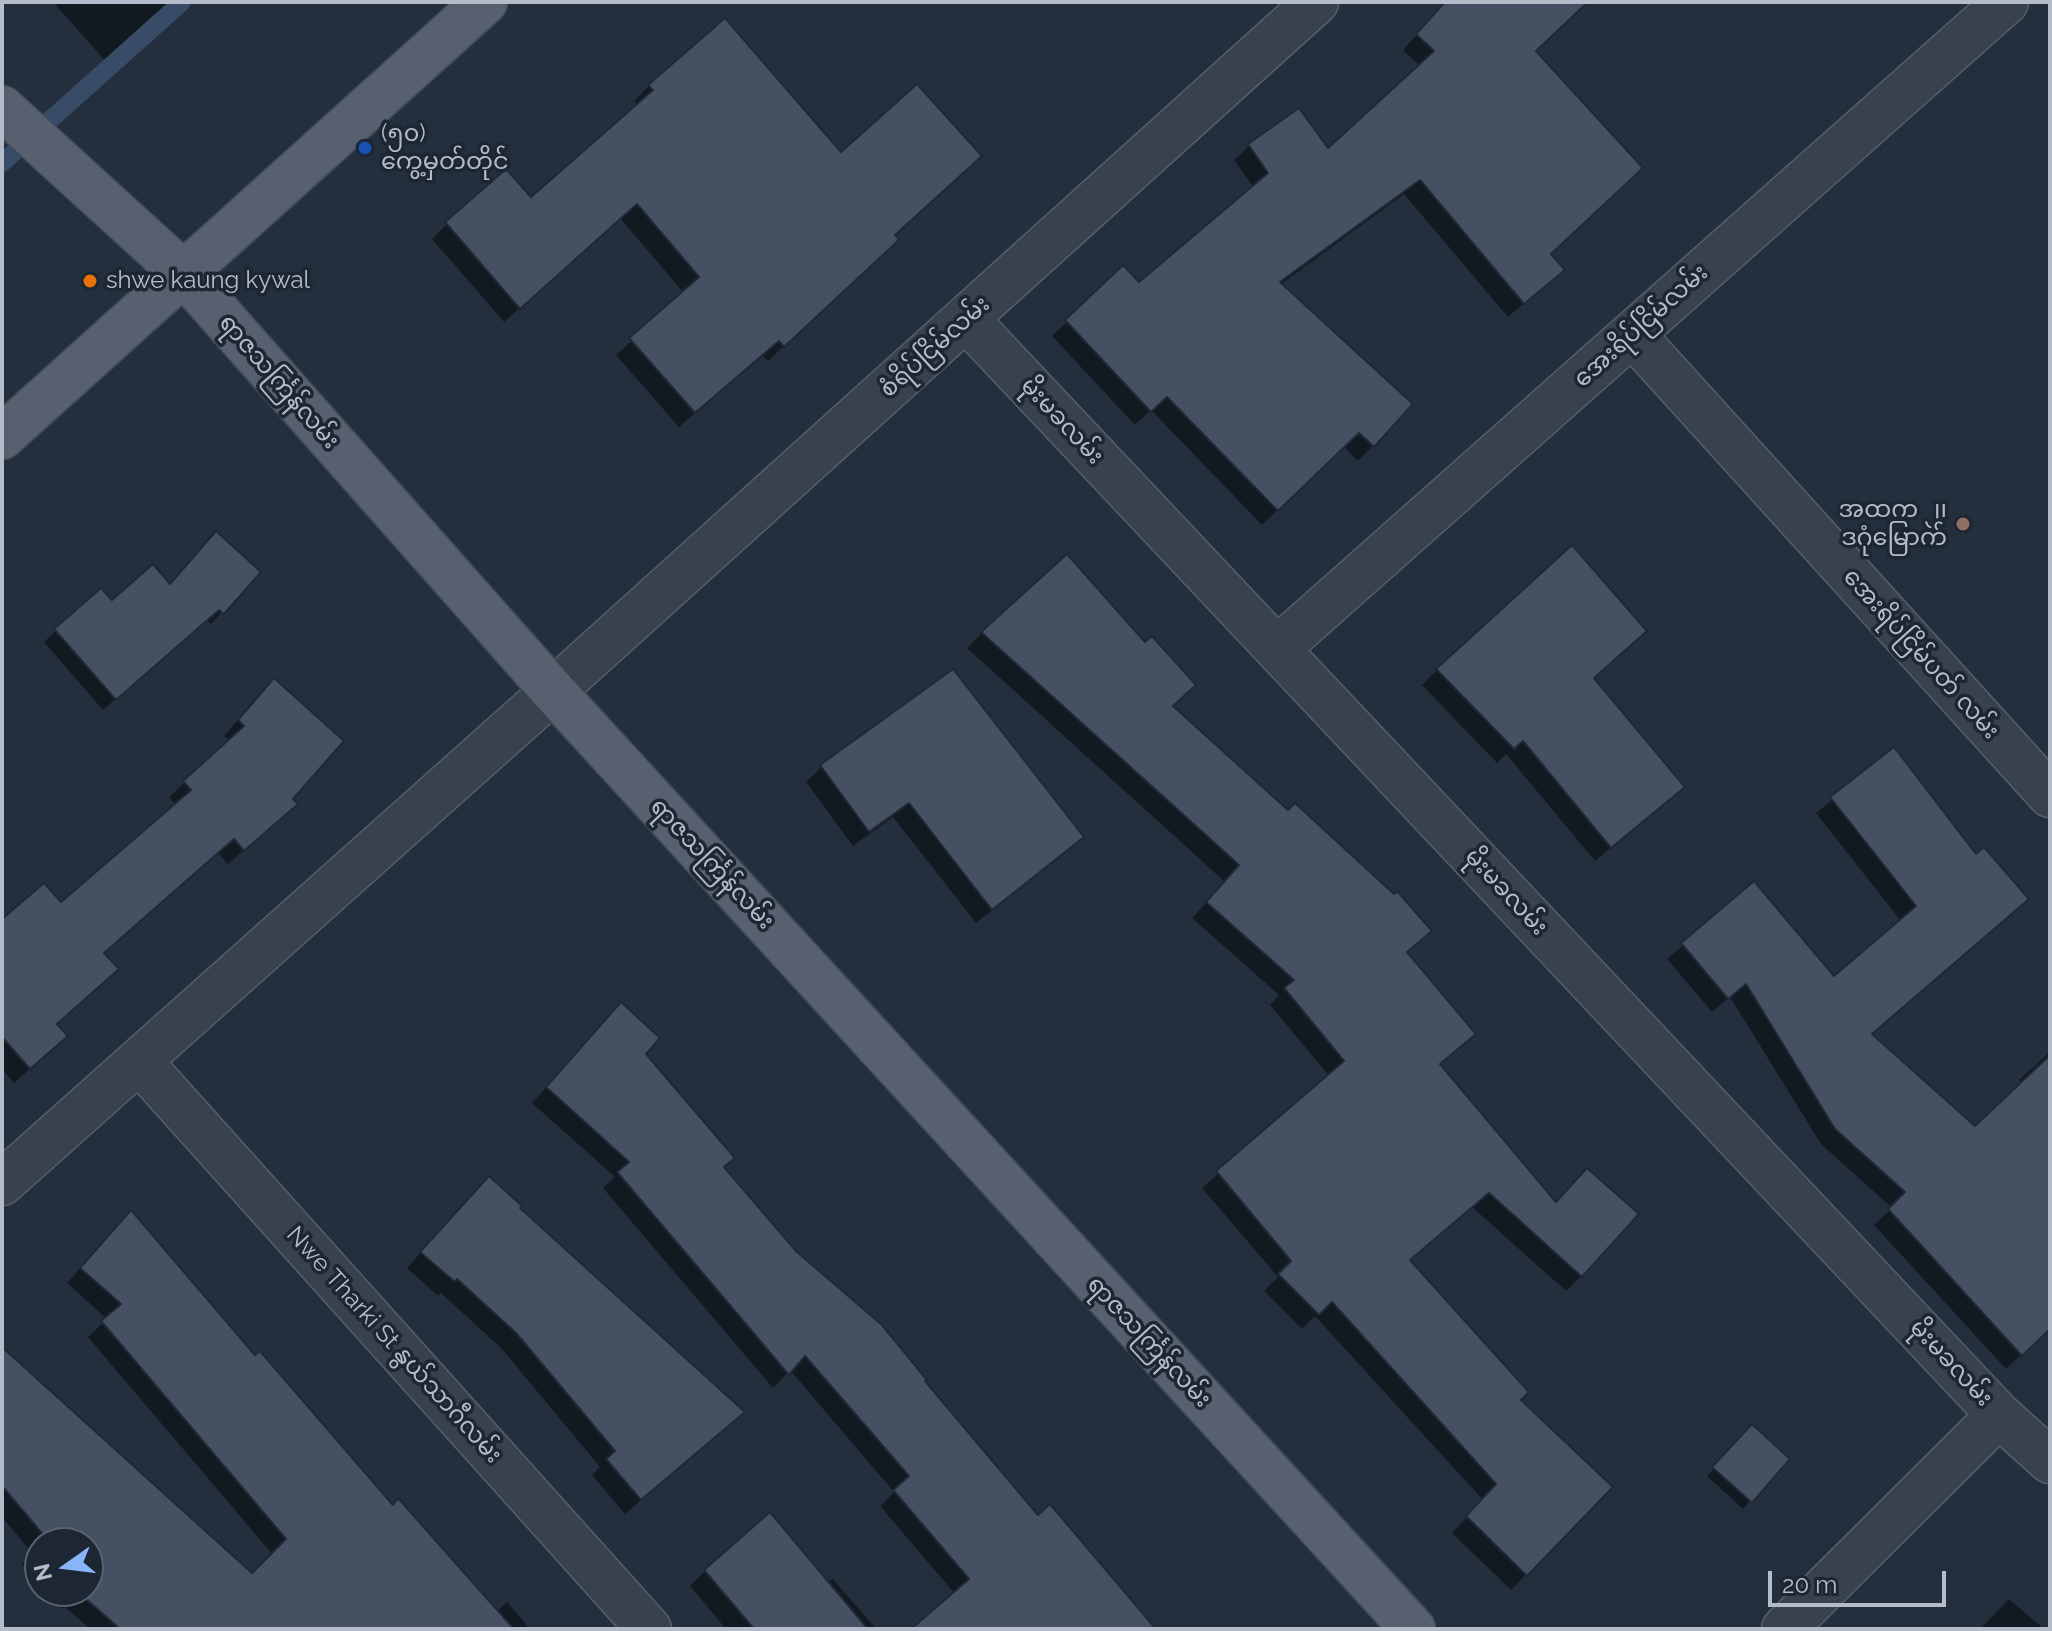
<!DOCTYPE html>
<meta charset="utf-8">
<style>
body{margin:0}
#map{position:relative;width:2052px;height:1631px;overflow:hidden;background:#242f3e;font-family:Raleway,sans-serif}
canvas{display:block}
.frame{position:absolute;inset:0;border:4px solid #b4bcc9;pointer-events:none}
.north{position:absolute;left:24px;top:1527px;width:80px;height:80px;box-sizing:border-box;background:#1d2633;border:2px solid #59626f;border-radius:50%;rotate:256deg;font-size:22px;font-weight:700;line-height:32px;text-align:center;color:#b4bcc9}
.north::after{content:'';display:block;margin:auto;width:28px;height:36px;background:#8ab4f8;clip-path:polygon(50% 0,100% 100%,50% 72%,0 100%)}
.scale{position:absolute;left:1768px;top:1571px;width:178px;height:36px;box-sizing:border-box;border:4px solid #b4bcc9;border-top:0;padding-left:10px;font-size:24px;line-height:28px;white-space:nowrap;color:#b4bcc9;-webkit-text-stroke:6px #1d2633;paint-order:stroke}
</style>
<div id="map">
<canvas width="2052" height="1631"></canvas>
<div class="frame"></div>
<div class="north">N</div>
<div class="scale">20 m</div>
</div>
<script>
const g = document.querySelector('canvas').getContext('2d');
g.lineJoin = 'round';
function paint(path, color) {
  g.fillStyle = color;
  g.fill(path, 'evenodd');
}
function poly(rows) {
  const path = new Path2D();
  for (const r of rows) {
    path.moveTo(r[0], r[1]);
    for (let i = 2; i < r.length; i += 2) path.lineTo(r[i], r[i + 1]);
  }
  return path;
}
function trace(path, color, width, dash) {
  g.strokeStyle = color;
  g.lineWidth = width;
  g.lineCap = dash ? 'butt' : 'round';
  g.setLineDash(dash || []);
  g.stroke(path);
}
function write(font, color, halo, rows, align = 'center') {
  g.font = font + ' Raleway,"Noto Sans Myanmar",sans-serif';
  g.lineWidth = 7;
  g.setLineDash([]);
  g.textBaseline = 'middle';
  g.strokeStyle = halo;
  g.fillStyle = color;
  for (const [text, x, y, turn = 0] of rows) {
    g.save();
    g.translate(x, y);
    g.rotate((+turn || 0) * Math.PI / 180);
    g.textAlign = isNaN(turn) ? turn : align;
    if (halo) g.strokeText(text, 0, 0);
    g.fillText(text, 0, 0);
    g.restore();
  }
}
paint(poly([
 [53,2,175,2,107,63],
 [1446,2,1586,2,1534,51,1549,254,1562,270,1508,317,1404,194,1280,285,1373,446,1358,461,1343,446,1262,525,1151,410,1135,425,1052,336,1067,322,1139,285,1254,188,1234,160,1249,146,1327,151,1420,66,1403,50],
 [725,21,893,236,882,255,768,361,762,355,679,427,616,355,684,293,620,218,504,322,432,239,447,224,531,200,638,106,634,101,649,86],
 [258,572,211,624,206,620,103,710,44,642,56,631,111,603,169,586],
 [982,633,1171,706,1405,953,1438,1066,1581,1276,1566,1291,1472,1207,1409,1261,1519,1400,1610,1487,1511,1590,1452,1533,1483,1500,1315,1316,1302,1329,1264,1291,1278,1277,1202,1188,1330,1077,1270,1005,1279,995,1192,918,1225,882,967,648],
 [1437,670,1592,678,1682,787,1595,861,1506,754,1497,763,1422,685],
 [259,696,291,799,280,819,228,864,218,853,102,954,56,1025,50,1051,14,1083,2,1069,2,921,60,905,176,806,169,797,230,741,224,736],
 [1893,750,1976,857,1870,1035,1975,1129,2023,1084,2019,1080,2050,1052,2050,1327,2006,1369,1874,1225,1892,1208,1821,1144,1730,997,1712,1012,1667,959,1754,884,1834,979,1901,921,1816,813],
 [822,767,1081,837,1066,852,976,923,893,817,853,846,806,782],
 [607,1020,643,1054,722,1168,796,1253,922,1381,1037,1518,1153,1629,914,1629,955,1594,880,1506,894,1492,790,1370,773,1388,603,1188,615,1177,532,1103],
 [474,1193,518,1208,727,1427,625,1514,592,1475,600,1467,501,1348,441,1293,438,1296,407,1268],
 [117,1227,255,1358,392,1507,496,1612,507,1602,530,1629,90,1629,65,1607,62,1609,47,1591,88,1591,88,1543,40,1543,40,1583,22,1563,32,1553,2,1517,2,1350,252,1576,273,1555,88,1337,107,1319,67,1283],
 [1745,1434,1750,1501,1743,1509,1707,1476],
 [705,1571,827,1583,833,1579,876,1629,726,1629,690,1586],
 [2009,1599,2044,1629,1980,1629]
]), '#0007');
trace(poly([
 [2,163,182,2]
]), '#394c67', 18);
const building = poly([
 [1445,2,1588,2,1536,51,1643,168,1551,254,1565,270,1524,304,1420,180,1280,282,1413,404,1374,447,1359,433,1278,511,1167,397,1151,412,1065,320,1123,265,1139,282,1268,173,1248,144,1299,108,1328,148,1434,51,1416,34,1445,2],
 [725,18,841,152,917,84,982,156,895,235,899,240,784,347,779,341,695,413,629,338,699,277,637,204,520,309,445,222,506,169,531,197,653,90,648,85,725,18],
 [216,531,261,572,224,614,219,610,116,700,54,629,101,588,112,600,153,564,170,584,216,531],
 [1572,545,1647,631,1594,678,1685,787,1611,848,1523,741,1514,749,1436,669,1572,545],
 [1067,554,1145,642,1152,636,1196,685,1173,706,1288,810,1295,803,1394,894,1397,891,1432,931,1407,952,1476,1034,1440,1064,1556,1202,1587,1168,1639,1214,1582,1277,1489,1193,1410,1260,1529,1392,1521,1400,1613,1487,1527,1576,1466,1516,1496,1484,1332,1302,1319,1315,1278,1274,1291,1261,1216,1171,1344,1061,1284,988,1294,980,1206,902,1239,865,981,632,1067,554],
 [953,669,1084,837,992,910,909,803,869,832,820,765,953,669],
 [274,678,344,741,293,799,298,804,244,851,234,839,104,953,119,969,57,1024,68,1036,30,1069,2,1037,2,919,44,883,61,902,191,790,183,781,244,726,238,720,274,678],
 [1894,747,1976,854,1984,847,2029,899,1872,1034,1975,1126,2050,1055,2050,1329,2022,1356,1888,1209,1905,1192,1835,1129,1746,984,1728,999,1681,943,1754,881,1834,976,1916,906,1830,797,1894,747],
 [621,1002,660,1038,646,1054,735,1158,724,1167,797,1252,882,1325,927,1380,925,1381,1038,1515,1050,1504,1156,1629,911,1629,969,1579,893,1490,909,1476,805,1356,789,1375,617,1172,629,1162,546,1087,621,1002],
 [489,1176,522,1206,520,1208,745,1412,641,1500,606,1459,615,1451,516,1333,457,1279,455,1282,420,1252,489,1176],
 [131,1210,255,1355,260,1351,393,1505,398,1498,514,1629,120,1629,77,1591,88,1591,88,1543,40,1543,40,1552,35,1547,46,1538,2,1486,2,1347,252,1573,286,1539,101,1321,121,1304,80,1268,131,1210],
 [1752,1424,1790,1459,1752,1503,1712,1467,1752,1424],
 [770,1512,868,1629,754,1629,704,1570,770,1512]
]);
paint(building, '#455162');
trace(building, '#1f2835', 2);
const minor = poly([
 [966,319,1999,1415,2050,1461],
 [1632,334,2050,795],
 [1277,649,2006,2],
 [139,1061,649,1629],
 [2,1183,553,691,1316,2],
 [1784,1629,1999,1415]
]);
const major = poly([
 [2,108,184,274,553,691,1413,1629],
 [2,437,485,2]
]);
trace(minor, '#565f6c', 47);
trace(major, '#414a57', 47);
trace(minor, '#38414e', 44);
trace(major, '#56606e', 44);
for (const [x, y, r, color] of [
 [365,148,8,"#1a4fb4"],
 [90,281,8,"#e8710a"],
 [1963,524,8,"#8d6e63"]
]) {
  const dot = new Path2D();
  dot.arc(x, y, r, 0, 2 * Math.PI);
  g.fillStyle = color;
  g.fill(dot);
  trace(dot, '#1d2633', 3);
}
write('24px', '#b4bcc9', '#1d2633', [
 ["(၅၀)",381,134],
 ["ကွေ့မှတ်တိုင်",381,162],
 ["shwe kaung kywal",106,281],
 ["အထက ၂၊",1947,510,"right"],
 ["ဒဂုံမြောက်",1947,538,"right"]
], 'left');
write('24px', '#b4bcc9', '#1d2633', [
 ["အေးရိပ်ငြိမ်လမ်း",1641,326,-42],
 ["စံရိပ်ငြိမ်လမ်း",935,347,-42],
 ["ရာဇသင်္ကြန်လမ်း",279,382,49],
 ["မိုးမခလမ်း",1062,421,47],
 ["အေးရိပ်ငြိမ်ပတ် လမ်း",1921,654,48],
 ["ရာဇသင်္ကြန်လမ်း",712,864,47],
 ["မိုးမခလမ်း",1506,892,47],
 ["ရာဇသင်္ကြန်လမ်း",1149,1342,47],
 ["Nwe Tharki St နွယ်သာဂီလမ်း",394,1345,48],
 ["မိုးမခလမ်း",1951,1363,47]
]);
</script>
